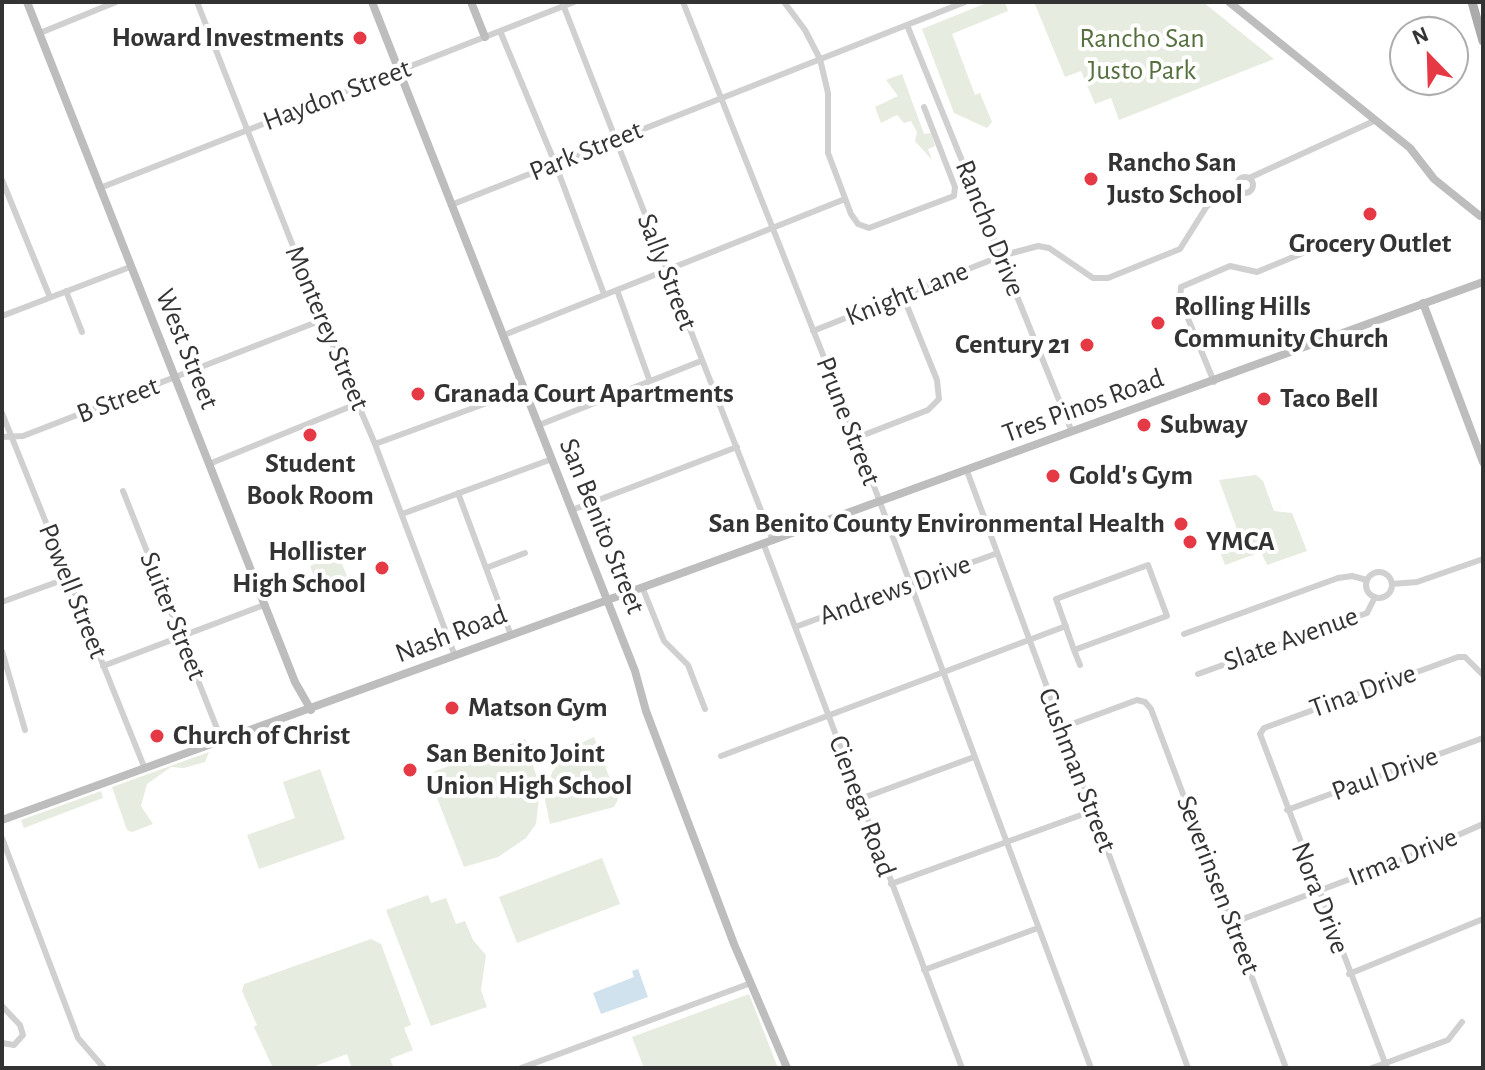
<!DOCTYPE html>
<style>
body{margin:0}
#map{position:relative;width:1485px;height:1070px;overflow:hidden;background:#fff;font-family:"Alegreya Sans",sans-serif}
canvas{display:block}
.frame{position:absolute;inset:0;border:4px solid #333;pointer-events:none}
.north{position:absolute;left:1389px;top:16px;width:80px;height:80px;box-sizing:border-box;background:#fff;border:2px solid #adadad;border-radius:50%;rotate:337deg;font-size:22px;font-weight:700;line-height:32px;text-align:center;color:#333}
.north::after{content:'';display:block;margin:auto;width:28px;height:36px;background:#e63946;clip-path:polygon(50% 0,100% 100%,50% 72%,0 100%)}
</style>
<div id="map">
<canvas width="1485" height="1070"></canvas>
<div class="frame"></div>
<div class="north">N</div>
</div>
<script>
const g = document.querySelector('canvas').getContext('2d');
g.lineJoin = 'round';
function paint(path, color) {
  g.fillStyle = color;
  g.fill(path, 'evenodd');
}
function poly(rows) {
  const path = new Path2D();
  for (const r of rows) {
    if (r.length === 3) {
      path.moveTo(r[0] + r[2], r[1]);
      path.arc(r[0], r[1], r[2], 0, 2 * Math.PI);
      continue;
    }
    path.moveTo(r[0], r[1]);
    for (let i = 2; i < r.length; i += 2) path.lineTo(r[i], r[i + 1]);
  }
  return path;
}
function trace(path, color, width, dash) {
  g.strokeStyle = color;
  g.lineWidth = width;
  g.lineCap = dash ? 'butt' : 'round';
  g.setLineDash(dash || []);
  g.stroke(path);
}
function write(font, color, halo, rows, align = 'center') {
  g.font = font + ' "Alegreya Sans",sans-serif';
  g.lineWidth = 8;
  g.setLineDash([]);
  g.textBaseline = 'middle';
  g.strokeStyle = halo;
  g.fillStyle = color;
  for (const [text, x, y, turn = 0] of rows) {
    g.save();
    g.translate(x, y);
    g.rotate((+turn || 0) * Math.PI / 180);
    g.textAlign = isNaN(turn) ? turn : align;
    if (halo) g.strokeText(text, 0, 0);
    g.fillText(text, 0, 0);
    g.restore();
  }
}
paint(poly([
 [989,2,1005,2,1008,11,952,34,975,95,980,93,992,122,987,128,954,113,922,29],
 [1034,2,1203,2,1274,59,1119,120,1111,98,1095,104,1081,71,1065,77],
 [902,74,924,134,931,133,935,146,928,149,932,160,915,141,917,132,911,121,904,123,897,115,881,123,875,107,898,96,886,80],
 [1256,475,1263,481,1274,511,1292,513,1307,551,1267,565,1261,552,1225,565,1216,541,1238,532,1219,480],
 [338,554,349,581,321,593,310,566],
 [594,737,618,800,614,807,550,824,545,800,552,772,572,747],
 [525,739,540,788,536,824,526,838,498,857,464,867,430,780,435,771],
 [209,752,205,762,184,768,171,767,147,784,141,806,153,824,132,832,127,830,112,787],
 [320,769,345,839,259,869,247,835,295,818,283,782],
 [101,791,103,798,24,828,21,820],
 [602,858,620,904,517,943,499,897],
 [428,895,431,903,446,898,456,924,465,921,473,940,486,955,481,990,487,1007,431,1026,386,910],
 [371,939,381,944,411,1025,404,1028,413,1050,390,1059,393,1066,388,1068,352,1068,347,1054,310,1068,273,1068,254,1027,257,1025,242,991,244,984],
 [749,994,778,1068,644,1068,632,1037]
]), '#e6ecdf');
paint(poly([
 [638,969,648,997,601,1014,593,993,634,977,632,971]
]), '#cfe2ee');
trace(poly([
 [197,2,322,320,375,444,455,656],
 [562,2,773,541],
 [683,2,856,438,1091,1068],
 [784,2,805,30,820,59,828,93,828,153,851,214,858,224,869,228,954,196,955,187,924,107],
 [907,25,1072,432],
 [500,31,555,163,604,294],
 [40,33,116,2],
 [1245,185,8],
 [1249,178,1374,121],
 [2,180,49,295],
 [100,188,574,2],
 [451,205,965,2],
 [617,290,649,379],
 [66,291,82,332],
 [2,316,130,267],
 [813,331,1001,256,1038,246,1049,248,1093,278,1108,278,1180,249,1207,206,1237,188],
 [504,335,845,199],
 [1214,382,1180,299,1181,287,1230,266,1257,272,1303,253],
 [2,413,145,769],
 [539,425,701,361],
 [2,437,23,436,322,320],
 [856,438,928,410,939,399,937,380,903,296],
 [375,444,525,389],
 [209,464,359,403],
 [967,471,1188,1068],
 [123,491,222,741],
 [458,493,509,630],
 [572,510,737,447],
 [402,514,552,459],
 [764,545,962,1068],
 [486,568,525,553],
 [1379,585,13],
 [1392,584,1417,582,1483,559],
 [643,589,664,641,688,665,705,709],
 [2,602,68,578],
 [795,627,995,554],
 [1184,634,1338,578,1352,576,1367,580],
 [1074,650,1167,616,1148,565,1056,599,1074,650,1080,665],
 [2,651,25,730],
 [103,666,264,605],
 [1198,674,1367,613,1375,597],
 [1061,728,1137,700,1145,702,1151,709,1286,1068],
 [721,756,1066,626],
 [860,799,974,757],
 [1287,810,1483,738],
 [2,838,78,1038,104,1068],
 [891,884,1092,811],
 [1232,923,1404,859,1483,824],
 [924,970,1038,928],
 [1349,974,1483,919],
 [2,1006,20,1025,23,1035,14,1045,2,1043],
 [521,1068,751,983],
 [1372,1068,1448,1040,1462,1022],
 [1387,1068,1260,734,1264,728,1458,657,1465,657,1483,675]
]), '#d0d0d0', 6);
trace(poly([
 [27,2,295,682,311,710],
 [372,2,635,671,646,711,734,944,787,1068],
 [471,2,485,37],
 [1229,2,1410,148,1434,179,1480,216],
 [1423,303,1483,462],
 [2,820,1483,282]
]), '#bdbdbd', 8);
trace(poly([
 [1472,2,1483,41]
]), '#ababab', 9);
for (const [x, y, r, color] of [
 [360,38,8,"#e63946"],
 [1091,179,8,"#e63946"],
 [1370,214,8,"#e63946"],
 [1158,323,8,"#e63946"],
 [1087,345,8,"#e63946"],
 [418,394,8,"#e63946"],
 [1264,399,8,"#e63946"],
 [1144,425,8,"#e63946"],
 [310,435,8,"#e63946"],
 [1053,476,8,"#e63946"],
 [1181,524,8,"#e63946"],
 [1190,542,8,"#e63946"],
 [382,568,8,"#e63946"],
 [452,708,8,"#e63946"],
 [157,736,8,"#e63946"],
 [410,770,8,"#e63946"]
]) {
  const dot = new Path2D();
  dot.arc(x, y, r, 0, 2 * Math.PI);
  g.fillStyle = color;
  g.fill(dot);
  trace(dot, '#fff', 3);
}
write('bold 28px', '#333', '#fff', [
 ["Howard Investments",344,38,"right"],
 ["Rancho San",1107,163],
 ["Justo School",1107,195],
 ["Grocery Outlet",1370,244,"center"],
 ["Rolling Hills",1174,307],
 ["Community Church",1174,339],
 ["Century 21",1071,345,"right"],
 ["Granada Court Apartments",434,394],
 ["Taco Bell",1280,399],
 ["Subway",1160,425],
 ["Student",310,464,"center"],
 ["Book Room",310,496,"center"],
 ["Gold's Gym",1069,476],
 ["San Benito County Environmental Health",1165,524,"right"],
 ["YMCA",1206,542],
 ["Hollister",366,552,"right"],
 ["High School",366,584,"right"],
 ["Matson Gym",468,708],
 ["Church of Christ",173,736],
 ["San Benito Joint",426,754],
 ["Union High School",426,786]
], 'left');
write('28px', '#56703f', '#fff', [
 ["Rancho San",1142,39],
 ["Justo Park",1142,71]
]);
write('28px', '#333', '#fff', [
 ["Haydon Street",337,95,-21],
 ["Park Street",586,151,-22],
 ["Rancho Drive",990,228,68],
 ["Sally Street",667,272,69],
 ["Knight Lane",907,294,-22],
 ["Monterey Street",327,328,67],
 ["West Street",187,349,68],
 ["B Street",118,400,-21],
 ["Tres Pinos Road",1083,406,-20],
 ["Prune Street",848,421,69],
 ["San Benito Street",602,526,68],
 ["Andrews Drive",895,590,-20],
 ["Powell Street",73,591,68],
 ["Suiter Street",173,616,68],
 ["Nash Road",451,634,-21],
 ["Slate Avenue",1291,639,-20],
 ["Tina Drive",1363,691,-20],
 ["Cushman Street",1077,770,69],
 ["Paul Drive",1385,774,-20],
 ["Cienega Road",862,806,70],
 ["Irma Drive",1403,857,-22],
 ["Severinsen Street",1218,885,69],
 ["Nora Drive",1320,898,69]
]);
</script>
